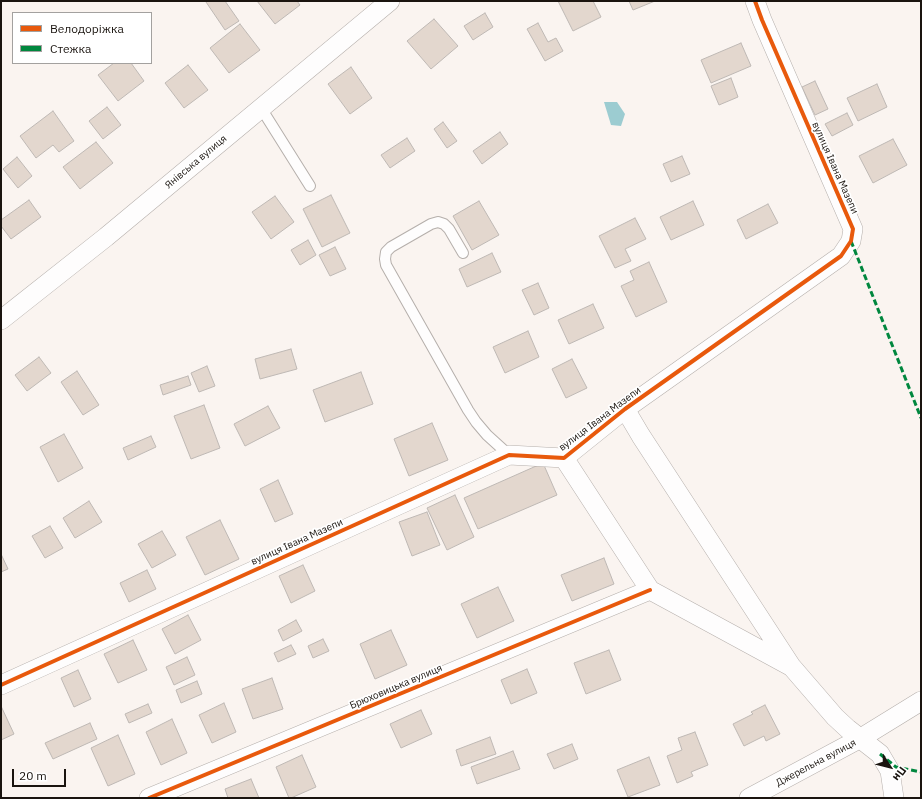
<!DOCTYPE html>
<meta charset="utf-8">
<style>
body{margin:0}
#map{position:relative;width:922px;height:799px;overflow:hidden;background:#faf4f0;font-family:"IBM Plex Sans",sans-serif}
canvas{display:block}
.frame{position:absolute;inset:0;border:2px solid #1a140f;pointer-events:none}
.legend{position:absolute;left:12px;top:12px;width:140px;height:52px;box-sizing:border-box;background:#fff;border:1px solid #a3a19f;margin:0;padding:5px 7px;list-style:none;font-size:12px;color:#1a140f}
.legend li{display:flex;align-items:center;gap:8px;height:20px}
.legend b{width:20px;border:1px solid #a3a19f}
.north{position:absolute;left:870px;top:747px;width:40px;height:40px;-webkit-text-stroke:3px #fff;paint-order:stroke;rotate:126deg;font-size:11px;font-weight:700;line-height:16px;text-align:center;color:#1a140f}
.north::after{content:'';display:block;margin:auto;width:14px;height:18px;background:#1a140f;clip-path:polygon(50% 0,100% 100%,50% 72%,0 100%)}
.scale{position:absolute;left:12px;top:769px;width:54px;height:18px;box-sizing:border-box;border:2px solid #1a140f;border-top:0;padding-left:5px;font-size:12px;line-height:14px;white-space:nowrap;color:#1a140f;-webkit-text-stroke:3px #fff;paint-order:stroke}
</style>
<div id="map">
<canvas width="922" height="799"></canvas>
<div class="frame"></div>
<ul class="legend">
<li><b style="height:5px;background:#e8590c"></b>Велодоріжка</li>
<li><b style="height:5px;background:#00873e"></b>Стежка</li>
</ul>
<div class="north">Пн</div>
<div class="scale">20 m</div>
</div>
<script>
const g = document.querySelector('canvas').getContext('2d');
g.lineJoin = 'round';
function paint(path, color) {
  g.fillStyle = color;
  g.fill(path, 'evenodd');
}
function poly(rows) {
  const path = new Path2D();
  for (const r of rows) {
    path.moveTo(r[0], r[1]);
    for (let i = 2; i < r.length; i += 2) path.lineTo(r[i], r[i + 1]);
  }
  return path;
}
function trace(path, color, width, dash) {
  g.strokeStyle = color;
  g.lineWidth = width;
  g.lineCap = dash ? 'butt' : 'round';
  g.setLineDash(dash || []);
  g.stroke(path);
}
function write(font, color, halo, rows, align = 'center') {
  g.font = font + ' "IBM Plex Sans",sans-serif';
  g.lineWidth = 3.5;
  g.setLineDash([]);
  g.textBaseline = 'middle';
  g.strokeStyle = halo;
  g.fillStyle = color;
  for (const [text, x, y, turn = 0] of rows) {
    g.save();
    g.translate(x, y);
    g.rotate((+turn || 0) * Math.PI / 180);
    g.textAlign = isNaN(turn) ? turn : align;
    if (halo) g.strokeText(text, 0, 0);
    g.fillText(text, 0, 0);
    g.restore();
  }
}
paint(poly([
 [604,102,617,102,625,114,621,126,611,125]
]), '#9cccd1');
const building = poly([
 [207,1,225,1,239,21,225,30,206,2,207,1],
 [257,1,297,1,300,5,275,24,257,1],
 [558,1,593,1,601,17,573,31,558,1],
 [629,1,655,1,633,10,629,1],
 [485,13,493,27,473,40,464,26,485,13],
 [434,19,458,46,431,69,407,41,434,19],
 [538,23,548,42,556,38,563,51,545,61,527,29,538,23],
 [240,24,260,50,229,73,210,48,240,24],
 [741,43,751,66,711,83,701,60,741,43],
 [114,63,131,63,144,81,118,101,98,75,114,63],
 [188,65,208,90,184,108,165,83,188,65],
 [351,67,372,98,350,114,328,84,351,67],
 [731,78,738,97,719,105,711,86,731,78],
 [815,81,828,109,815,115,802,87,815,81],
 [877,84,887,107,858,121,847,98,877,84],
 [107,107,121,125,103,139,89,121,107,107],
 [53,111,74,141,59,152,53,145,36,158,20,136,53,111],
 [847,113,853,125,832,136,825,124,847,113],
 [443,122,457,141,447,148,434,129,443,122],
 [500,132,508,144,482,164,473,151,500,132],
 [407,138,415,151,390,168,381,155,407,138],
 [893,139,907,165,873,183,859,156,893,139],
 [96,142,113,163,80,189,63,167,96,142],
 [682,156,690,174,671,182,663,164,682,156],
 [17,157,32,176,18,188,3,169,17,157],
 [331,195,350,233,322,247,303,209,331,195],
 [275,196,294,222,271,239,252,212,275,196],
 [29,200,41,217,11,239,1,226,1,220,29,200],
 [479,201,499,235,472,250,453,216,479,201],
 [693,201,704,225,671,240,660,217,693,201],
 [768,204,778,223,746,239,737,220,768,204],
 [635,218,646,239,625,249,631,261,615,268,599,236,635,218],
 [308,240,316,255,300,265,291,250,308,240],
 [335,247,346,269,330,276,319,255,335,247],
 [492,253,501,272,467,287,459,269,492,253],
 [649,262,667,302,636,317,621,286,634,280,630,271,649,262],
 [538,283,549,308,534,315,522,290,538,283],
 [593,304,604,328,569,344,558,320,593,304],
 [528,331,539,357,505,373,493,347,528,331],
 [291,349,297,369,260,379,255,359,291,349],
 [39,357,51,373,27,391,15,375,39,357],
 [572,359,587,388,566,398,552,369,572,359],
 [207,366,215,386,199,392,191,373,207,366],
 [77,371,99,405,83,415,61,382,77,371],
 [361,372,373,404,325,422,313,390,361,372],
 [188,376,191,385,163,395,160,385,188,376],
 [204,405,220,448,191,459,174,416,204,405],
 [268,406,280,428,245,446,234,424,268,406],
 [432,423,448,460,409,476,394,439,432,423],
 [64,434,83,468,58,482,40,447,64,434],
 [151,436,156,447,128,460,123,448,151,436],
 [543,463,557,495,478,529,464,498,543,463],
 [278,480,293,514,275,522,260,489,278,480],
 [455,495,474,537,447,550,427,508,455,495],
 [89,501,102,522,75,538,63,518,89,501],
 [427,512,440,545,412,556,399,522,427,512],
 [220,520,239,559,205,575,186,537,220,520],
 [50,526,63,548,45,558,32,536,50,526],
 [162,531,176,555,152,568,138,544,162,531],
 [1,554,8,569,1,572,1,554],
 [604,558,614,584,572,601,561,575,604,558],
 [303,565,315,591,291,603,279,576,303,565],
 [147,570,156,589,129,602,120,583,147,570],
 [498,587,514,621,477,638,461,604,498,587],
 [188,615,201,640,175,654,162,629,188,615],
 [296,620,302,631,283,641,278,630,296,620],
 [391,630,407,665,375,679,360,644,391,630],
 [323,639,329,651,313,658,308,646,323,639],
 [133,640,147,670,118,683,104,654,133,640],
 [291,645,296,654,278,662,274,653,291,645],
 [609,650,621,680,586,694,574,663,609,650],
 [187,657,195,675,174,685,166,667,187,657],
 [527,669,537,693,511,704,501,680,527,669],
 [78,670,91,699,74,707,61,678,78,670],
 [272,678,283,709,253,719,242,689,272,678],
 [197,681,202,694,181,703,176,690,197,681],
 [224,703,236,732,212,743,199,715,224,703],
 [148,704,152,713,129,723,125,714,148,704],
 [765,705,780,734,766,741,764,736,744,746,733,724,753,714,751,712,765,705],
 [1,706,14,734,1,740,1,706],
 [421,710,432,734,401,748,390,724,421,710],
 [172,719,187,753,161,765,146,732,172,719],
 [90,723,97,739,53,759,45,743,90,723],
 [695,732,708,765,691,772,693,776,677,783,667,756,682,750,678,738,695,732],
 [118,735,135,774,108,786,91,748,118,735],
 [490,737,496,754,461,766,456,750,490,737],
 [572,744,578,759,554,769,547,754,572,744],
 [513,751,520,769,477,784,471,767,513,751],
 [302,755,316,787,291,798,289,798,276,767,302,755],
 [649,757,660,785,628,797,617,770,649,757],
 [251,779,259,798,228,798,225,789,251,779]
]);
paint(building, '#e3d7ce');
trace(building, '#beb8b4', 1);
const lane = poly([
 [261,108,310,186],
 [463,253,449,229,444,224,438,222,431,224,391,247,386,252,385,259,386,265,468,410,476,422,487,435,509,455]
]);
const street = poly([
 [1,320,106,237,390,1],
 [625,409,641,436,791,666,835,717,848,729,880,754,890,771,894,798],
 [564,458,650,590,790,666],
 [1,685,509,455,564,458,625,409,841,256,851,241,853,229,762,20,755,1],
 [149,798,650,590],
 [749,798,861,738,921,701]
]);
trace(lane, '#b5afab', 12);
trace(street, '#b5afab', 20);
trace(lane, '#fefdfd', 10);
trace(street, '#fefdfd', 19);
trace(poly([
 [851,241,921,418],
 [880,754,896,767,921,772]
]), '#00873e', 3, [6, 3]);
trace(poly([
 [1,685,509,455,564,458,625,409,841,256,851,241,853,229,762,20,755,1],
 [149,798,650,590]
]), '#e8590c', 4);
write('10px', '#1a140f', '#fff', [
 ["Янівська вулиця",196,162,-40],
 ["вулиця Івана Мазепи",835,168,66],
 ["вулиця Івана Мазепи",600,419,-37],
 ["вулиця Івана Мазепи",297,542,-24],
 ["Брюховицька вулиця",396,687,-23],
 ["Джерельна вулиця",816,763,-28]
]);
</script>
